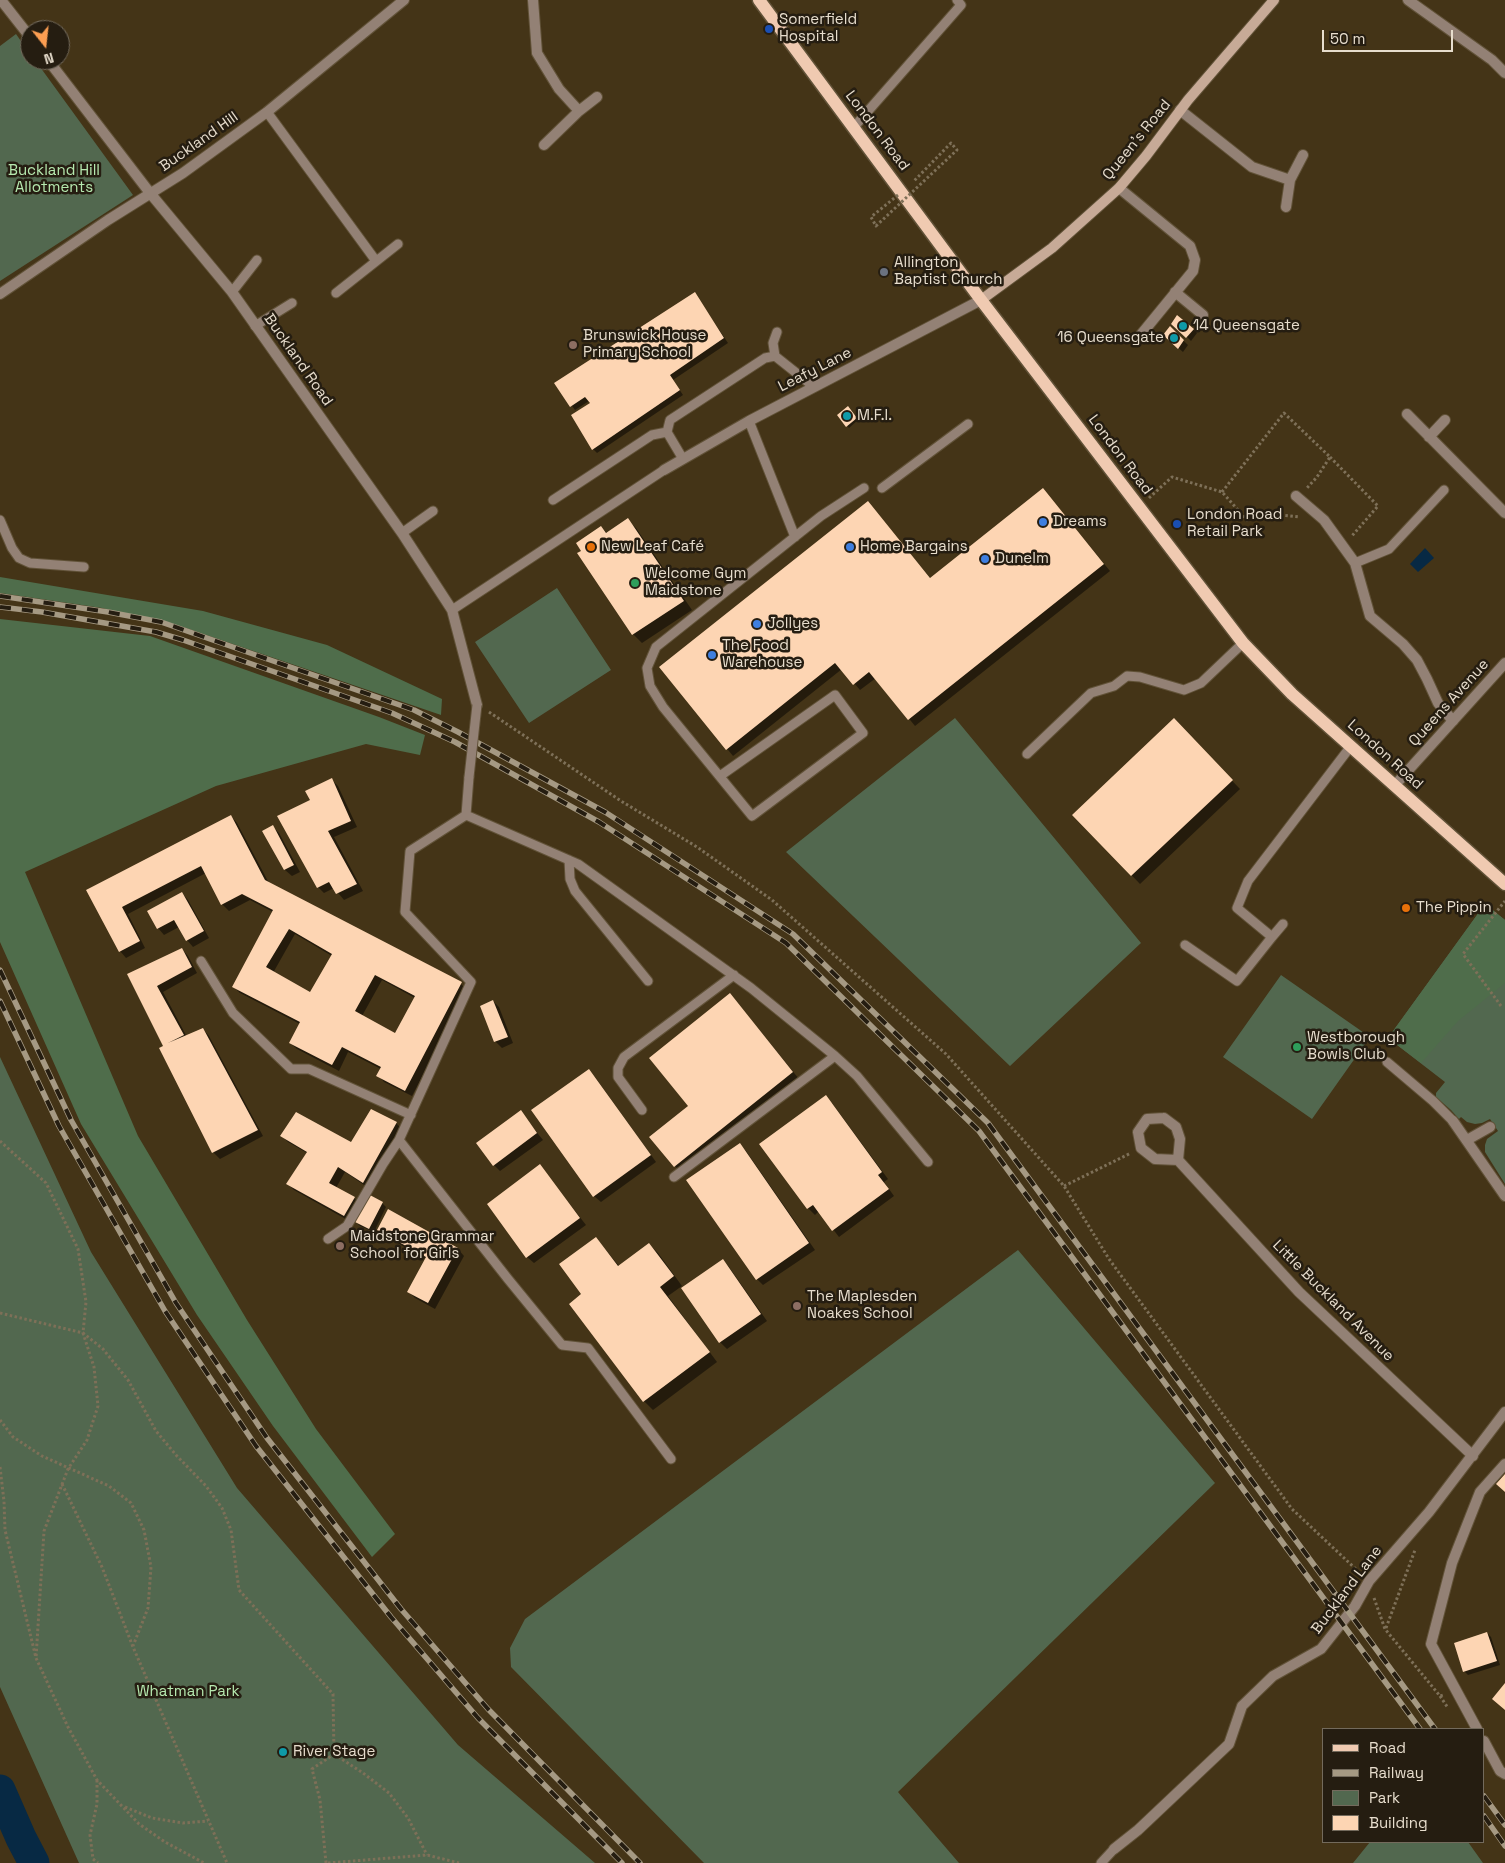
<!DOCTYPE html>
<meta charset="utf-8">
<style>
body{margin:0}
#map{position:relative;width:1505px;height:1863px;overflow:hidden;background:#443417;font-family:"Space Grotesk",sans-serif}
canvas{display:block}
.legend{position:absolute;left:1322px;top:1728px;width:162px;height:115px;box-sizing:border-box;background:#251d11;border:1px solid #736a5c;margin:0;padding:6px 9px;list-style:none;font-size:15px;color:#e7ddcd}
.legend li{display:flex;align-items:center;gap:10px;height:25px}
.legend b{width:25px;border:1px solid #736a5c}
.north{position:absolute;left:20px;top:20px;width:50px;height:50px;box-sizing:border-box;background:#251d11;border:1px solid #736a5c;border-radius:50%;rotate:164deg;font-size:14px;font-weight:700;line-height:20px;text-align:center;color:#e7ddcd}
.north::after{content:'';display:block;margin:auto;width:18px;height:22px;background:#fc9e52;clip-path:polygon(50% 0,100% 100%,50% 72%,0 100%)}
.scale{position:absolute;left:1322px;top:30px;width:131px;height:22px;box-sizing:border-box;border:2px solid #e7ddcd;border-top:0;padding-left:6px;font-size:15px;line-height:18px;white-space:nowrap;color:#e7ddcd;-webkit-text-stroke:4px #251d11;paint-order:stroke}
</style>
<div id="map">
<canvas width="1505" height="1863"></canvas>
<ul class="legend">
<li><b style="height:6px;background:#f0cab1"></b>Road</li>
<li><b style="height:6px;background:#a59983"></b>Railway</li>
<li><b style="height:14px;background:#52684f"></b>Park</li>
<li><b style="height:14px;background:#fdd5b3"></b>Building</li>
</ul>
<div class="north">N</div>
<div class="scale">50 m</div>
</div>
<script>
const g = document.querySelector('canvas').getContext('2d');
g.lineJoin = 'round';
function paint(path, color) {
  g.fillStyle = color;
  g.fill(path, 'evenodd');
}
function poly(rows) {
  const path = new Path2D();
  for (const r of rows) {
    path.moveTo(r[0], r[1]);
    for (let i = 2; i < r.length; i += 2) path.lineTo(r[i], r[i + 1]);
  }
  return path;
}
function trace(path, color, width, dash) {
  g.strokeStyle = color;
  g.lineWidth = width;
  g.lineCap = dash ? 'butt' : 'round';
  g.setLineDash(dash || []);
  g.stroke(path);
}
function write(font, color, halo, rows, align = 'center') {
  g.font = font + ' "Space Grotesk",sans-serif';
  g.lineWidth = 5;
  g.setLineDash([]);
  g.textBaseline = 'middle';
  g.strokeStyle = halo;
  g.fillStyle = color;
  for (const [text, x, y, turn = 0] of rows) {
    g.save();
    g.translate(x, y);
    g.rotate((+turn || 0) * Math.PI / 180);
    g.textAlign = isNaN(turn) ? turn : align;
    if (halo) g.strokeText(text, 0, 0);
    g.fillText(text, 0, 0);
    g.restore();
  }
}
paint(poly([
 [16,34,30,54,30,60,35,60,133,195,0,281,0,46],
 [557,588,611,670,529,723,475,642],
 [955,718,1141,943,1010,1066,786,852],
 [1485,904,1505,920,1505,1184,1485,1152,1485,1145,1487,1139,1498,1131,1490,1119,1482,1123,1475,1124,1467,1122,1461,1117,1459,1119,1451,1110,1436,1097,1436,1093,1445,1082,1388,1038],
 [1281,975,1370,1037,1312,1119,1223,1057],
 [0,1057,91,1252,237,1488,458,1745,595,1863,79,1863,0,1687],
 [1018,1250,1215,1483,898,1792,959,1863,704,1863,511,1667,510,1648,525,1619],
 [1370,1842,1468,1842,1483,1863,1353,1863]
]), '#52684f');
paint(poly([
 [0,577,203,611,327,645,442,699,441,715,180,626,102,608,0,593],
 [0,619,150,636,379,717,425,735,420,755,366,744,216,786,25,872,138,1136,247,1320,316,1429,395,1534,372,1557,273,1426,197,1315,81,1124,0,942],
 [1485,904,1505,920,1505,983,1458,1021,1421,1063,1388,1038]
]), '#4f6d4b');
paint(poly([
 [1425,548,1434,558,1418,572,1410,564]
]), '#072944');
paint(poly([
 [695,294,728,343,673,380,683,395,597,453,593,449,592,404,589,401,575,410,556,384],
 [1173,323,1193,329,1197,333,1191,341],
 [1170,328,1188,345,1183,352,1168,339],
 [848,408,858,420,849,428,839,415],
 [1043,489,1110,571,915,726,876,678,860,690,842,669,733,756,661,667,868,502,931,579],
 [627,520,636,528,692,610,642,643,633,634,578,553,583,551,601,527,607,533],
 [1174,720,1240,789,1140,884,1074,815],
 [332,780,338,786,357,827,334,837,363,891,344,900,334,888,324,893,318,887,312,801],
 [231,816,237,823,269,883,461,984,467,990,412,1096,384,1082,378,1075,381,1069,348,1052,339,1071,297,1049,290,1043,300,1024,240,993,234,987,273,912,250,900,229,911,222,904,206,873,128,914,145,948,126,958,120,951,88,890],
 [295,934,332,956,310,994,273,973],
 [382,980,415,998,396,1035,362,1016],
 [273,827,279,833,300,872,292,876,285,870,263,831],
 [182,893,188,900,209,938,193,947,187,940,179,927,164,935,158,928],
 [182,949,188,956,197,973,163,992,187,1037,203,1029,209,1036,263,1136,220,1159,213,1152,160,1049,164,1047,129,975],
 [493,1001,499,1007,513,1043,502,1048,495,1041],
 [736,1001,799,1079,681,1173,651,1137,689,1106],
 [588,1070,595,1077,656,1162,601,1202,594,1196],
 [832,1103,888,1179,884,1182,894,1196,839,1237,819,1211,815,1215,808,1208],
 [520,1112,543,1140,500,1171,494,1165],
 [396,1123,403,1130,370,1189,345,1172,336,1188,354,1198,360,1204,351,1222,294,1190,288,1184,307,1153,288,1142,281,1135,351,1144],
 [739,1144,746,1151,815,1250,763,1285,757,1279],
 [540,1166,586,1225,534,1263,527,1257],
 [382,1203,386,1207,374,1232,360,1226,356,1222],
 [388,1211,458,1249,464,1256,435,1309,415,1298,408,1291,426,1259,385,1236,378,1230],
 [596,1238,619,1266,649,1244,658,1253,682,1286,668,1296,717,1362,653,1410,644,1401,570,1304,583,1295],
 [723,1260,729,1267,767,1321,727,1349,720,1342,682,1289],
 [1487,1633,1491,1637,1500,1665,1468,1675,1464,1671]
]), '#0007');
trace(poly([
 [0,1790,21,1838,34,1863]
]), '#072944', 31);
paint(poly([
 [695,292,724,338,670,375,680,390,592,450,571,415,590,403,585,397,570,407,554,383],
 [1177,315,1194,329,1186,338,1171,324],
 [1170,326,1184,340,1178,349,1163,335],
 [848,406,857,418,846,427,837,415],
 [1043,488,1104,564,908,720,869,672,853,685,835,663,726,750,659,667,868,501,930,578],
 [628,518,684,601,632,635,577,553,581,551,576,543,601,526,606,533],
 [1174,718,1233,780,1131,876,1072,815],
 [332,778,351,821,328,831,357,884,336,894,329,882,317,888,277,816,310,800,305,791],
 [231,815,265,880,462,982,405,1091,376,1076,381,1067,342,1047,332,1065,289,1043,300,1022,232,987,273,910,242,894,221,905,201,866,122,907,140,941,119,952,86,890],
 [289,929,332,954,310,992,266,967],
 [375,975,415,996,395,1033,355,1011],
 [273,825,294,865,284,870,262,831],
 [182,892,204,931,186,941,174,920,157,929,147,911],
 [182,948,192,967,157,986,184,1035,168,1043,203,1028,258,1130,212,1153,159,1048,163,1046,127,974],
 [730,993,793,1072,674,1167,649,1137,688,1106,649,1058],
 [493,1000,508,1037,494,1042,480,1006],
 [589,1069,651,1155,593,1197,531,1110],
 [826,1095,882,1172,878,1175,889,1189,832,1231,813,1205,807,1209,759,1144],
 [371,1109,397,1122,363,1183,338,1167,329,1183,355,1197,344,1216,286,1184,307,1152,280,1136,296,1112,351,1142],
 [521,1110,537,1133,493,1166,476,1143],
 [740,1143,809,1243,756,1280,686,1180],
 [540,1164,580,1218,526,1258,487,1204],
 [368,1194,383,1202,369,1229,355,1222],
 [388,1209,458,1248,428,1303,407,1292,426,1257,377,1230],
 [596,1237,618,1266,649,1243,674,1276,660,1287,710,1352,643,1402,569,1304,581,1294,559,1264],
 [723,1259,761,1314,719,1343,681,1288],
 [1505,1474,1505,1492,1496,1484],
 [1487,1632,1497,1661,1463,1672,1454,1643],
 [1505,1683,1505,1710,1492,1699]
]), '#fdd5b3');
const lane = poly([
 [267,112,376,261],
 [854,127,961,5,957,0],
 [232,292,257,260],
 [336,293,398,244],
 [255,326,292,303],
 [777,332,773,343,775,356,814,387],
 [749,421,795,537],
 [683,459,667,432,670,420,765,358,775,356],
 [882,488,968,424],
 [553,500,652,435,667,432],
 [0,520,12,548,19,558,30,563,84,567],
 [402,533,433,511],
 [1355,563,1389,549,1444,490],
 [452,610,664,470],
 [1027,754,1091,693,1114,686,1127,676,1140,677,1184,690,1201,683,1243,643],
 [720,776,835,695,863,733,752,816,663,707,650,686,647,668,656,647,821,516,864,488],
 [469,777,466,815,578,864,751,988,835,1056,857,1076,928,1162],
 [466,815,410,851,405,912,471,982,399,1140,508,1279,562,1345,588,1348,671,1459],
 [569,860,570,879,575,891,648,981],
 [1272,937,1283,924],
 [1185,945,1237,981,1272,937,1237,908,1248,881,1351,746],
 [201,961,233,1013,291,1069,309,1069,411,1115],
 [1387,1062,1433,1101,1453,1121],
 [642,1110,618,1077,618,1068,624,1057,734,975],
 [674,1177,835,1056],
 [328,1239,347,1226,383,1164,399,1140],
 [1101,1863,1114,1849]
]);
const street = poly([
 [1,0,30,37],
 [533,0,537,53,559,89,579,111],
 [1408,0,1492,60,1505,73],
 [48,60,150,193,232,292,402,533,452,610,477,705],
 [1180,110,1252,167,1290,180],
 [544,145,579,111,597,97],
 [1119,188,1190,246,1195,260,1193,271,1139,337],
 [1286,207,1290,180,1303,155],
 [1175,292,1203,315],
 [0,294,108,220,183,173,267,112,404,0],
 [1407,414,1505,513],
 [1429,437,1445,420],
 [664,470,749,421,981,300],
 [1296,496,1324,520,1355,563,1370,616,1403,644,1417,660,1427,679,1438,703,1453,721],
 [1395,785,1505,663],
 [1164,1118,1176,1127,1180,1139,1178,1160,1155,1159,1141,1148,1138,1132,1147,1119,1164,1118],
 [1453,1121,1505,1196],
 [1467,1140,1490,1127],
 [1178,1160,1299,1292,1473,1456],
 [1477,1729,1431,1644,1452,1563,1480,1492,1505,1464],
 [1484,1741,1500,1771,1505,1774],
 [1114,1849,1138,1830,1229,1744,1242,1706,1273,1676,1321,1649,1355,1606,1369,1581,1429,1512,1505,1412]
]);
const secondary = poly([
 [981,300,1052,248,1119,188,1146,156,1188,100,1274,0]
]);
const primary = poly([
 [759,0,981,300,1243,643,1292,694,1505,884]
]);
trace(lane, '#615238', 11);
trace(street, '#615238', 12);
trace(secondary, '#615238', 12);
trace(primary, '#615238', 15);
trace(poly([
 [1330,457,1378,506,1351,537],
 [1222,492,1284,413,1330,457,1317,477,1306,489],
 [1149,498,1172,477,1222,492,1247,520,1273,514,1299,517],
 [489,712,621,801,697,847,772,900,946,1054,1064,1186,1109,1259,1292,1509,1360,1573],
 [1501,1006,1463,954,1505,901],
 [0,1141,46,1183,78,1249,86,1302,83,1333,94,1367,98,1406,87,1440,68,1469,44,1531,36,1658],
 [1064,1186,1131,1153],
 [0,1313,83,1333,103,1349,128,1380,156,1431,176,1455,206,1486,222,1508,231,1530,239,1590,333,1694,334,1754,363,1773,389,1793,408,1818,427,1855],
 [0,1420,13,1437,42,1456,109,1486,131,1503,144,1530,151,1567,148,1608,133,1646],
 [0,1467,4,1501,5,1530,36,1658,68,1727,97,1780,139,1824,165,1842,204,1863],
 [62,1484,102,1567,133,1647,227,1863],
 [1374,1598,1385,1629,1440,1696,1443,1695],
 [1386,1628,1415,1550],
 [1440,1696,1448,1708],
 [97,1780,97,1804,90,1835,93,1859,98,1863],
 [125,1807,152,1818,183,1823,208,1821],
 [326,1863,320,1800,312,1769,334,1754],
 [328,1863,427,1855,459,1863]
]), '#7e7058', 3, [2.5, 2.5]);
trace(lane, '#938175', 9);
trace(street, '#938175', 10);
trace(secondary, '#c7aa97', 10);
trace(primary, '#f0cab1', 12);
const rail = poly([
 [0,596,108,612,161,622,414,710,458,732,605,812,793,934,988,1123,1435,1729],
 [0,607,42,612,156,632,183,640,392,713,455,742,599,822,786,943,979,1131,1420,1729],
 [0,970,71,1120,176,1303,267,1438,401,1609,488,1709,640,1863],
 [0,1001,59,1126,165,1311,256,1446,391,1617,478,1718,622,1863],
 [1484,1796,1505,1825],
 [1484,1816,1505,1846]
]);
trace(rail, '#a59983', 5.5);
trace(rail, '#251d11', 4, [11]);
const laneBridge = poly([
 [469,777,477,705]
]);
trace(laneBridge, '#615238', 11, []);
trace(poly([
 [898,195,871,217,876,226,957,150,951,143,913,182]
]), '#7e7058', 3, [2.5, 2.5]);
trace(laneBridge, '#938175', 9);
for (const [x, y, r, color] of [
 [769,29,5,"#1a4fb4"],
 [884,272,5,"#6b7280"],
 [1183,326,5,"#0f9aa8"],
 [1174,338,5,"#0f9aa8"],
 [573,345,5,"#8d6e63"],
 [847,416,5,"#0f9aa8"],
 [1043,522,5,"#3f7fe0"],
 [1177,524,5,"#1a4fb4"],
 [591,547,5,"#e8710a"],
 [850,547,5,"#3f7fe0"],
 [985,559,5,"#3f7fe0"],
 [635,583,5,"#2e9e5b"],
 [757,624,5,"#3f7fe0"],
 [712,655,5,"#3f7fe0"],
 [1406,908,5,"#e8710a"],
 [1297,1047,5,"#2e9e5b"],
 [340,1246,5,"#8d6e63"],
 [797,1306,5,"#8d6e63"],
 [283,1752,5,"#0f9aa8"]
]) {
  const dot = new Path2D();
  dot.arc(x, y, r, 0, 2 * Math.PI);
  g.fillStyle = color;
  g.fill(dot);
  trace(dot, '#251d11', 2);
}
write('15px', '#e7ddcd', '#251d11', [
 ["Somerfield",779,20],
 ["Hospital",779,37],
 ["Allington",894,263],
 ["Baptist Church",894,280],
 ["14 Queensgate",1193,326],
 ["Brunswick House",583,336],
 ["Primary School",583,353],
 ["16 Queensgate",1164,338,"right"],
 ["M.F.I.",857,416],
 ["London Road",1187,515],
 ["Retail Park",1187,532],
 ["Dreams",1053,522],
 ["New Leaf Café",601,547],
 ["Home Bargains",860,547],
 ["Dunelm",995,559],
 ["Welcome Gym",645,574],
 ["Maidstone",645,591],
 ["Jollyes",767,624],
 ["The Food",722,646],
 ["Warehouse",722,663],
 ["The Pippin",1416,908],
 ["Westborough",1307,1038],
 ["Bowls Club",1307,1055],
 ["Maidstone Grammar",350,1237],
 ["School for Girls",350,1254],
 ["The Maplesden",807,1297],
 ["Noakes School",807,1314],
 ["River Stage",293,1752]
], 'left');
write('15px', '#e7ddcd', '#251d11', [
 ["London Road",877,131,53],
 ["Queen's Road",1137,140,-51],
 ["Buckland Hill",199,142,-35],
 ["Buckland Road",298,360,55],
 ["Leafy Lane",815,370,-27],
 ["London Road",1120,455,53],
 ["Queens Avenue",1449,703,-48],
 ["London Road",1385,755,42],
 ["Little Buckland Avenue",1333,1301,45],
 ["Buckland Lane",1347,1590,-53]
]);
write('15px', '#b6e9af', '#251d11', [
 ["Buckland Hill",54,171],
 ["Allotments",54,188],
 ["Whatman Park",188,1692]
]);
</script>
